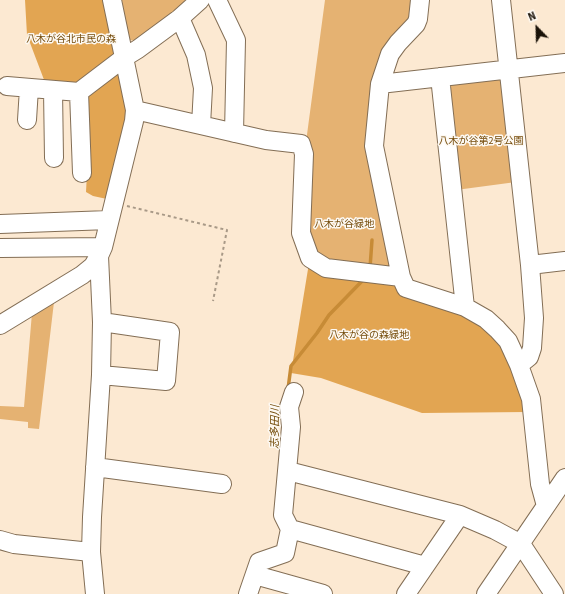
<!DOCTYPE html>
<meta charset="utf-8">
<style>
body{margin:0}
#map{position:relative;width:565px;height:594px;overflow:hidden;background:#fce9d2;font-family:"Source Sans 3",sans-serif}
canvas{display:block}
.north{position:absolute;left:517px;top:8px;width:40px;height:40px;-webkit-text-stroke:3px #fdf9f3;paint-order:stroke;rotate:337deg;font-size:11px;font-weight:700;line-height:16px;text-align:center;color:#1a1208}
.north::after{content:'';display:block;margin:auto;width:14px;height:18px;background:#1a1208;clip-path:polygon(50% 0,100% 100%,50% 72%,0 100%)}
</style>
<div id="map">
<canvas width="565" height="594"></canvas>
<div class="north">N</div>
</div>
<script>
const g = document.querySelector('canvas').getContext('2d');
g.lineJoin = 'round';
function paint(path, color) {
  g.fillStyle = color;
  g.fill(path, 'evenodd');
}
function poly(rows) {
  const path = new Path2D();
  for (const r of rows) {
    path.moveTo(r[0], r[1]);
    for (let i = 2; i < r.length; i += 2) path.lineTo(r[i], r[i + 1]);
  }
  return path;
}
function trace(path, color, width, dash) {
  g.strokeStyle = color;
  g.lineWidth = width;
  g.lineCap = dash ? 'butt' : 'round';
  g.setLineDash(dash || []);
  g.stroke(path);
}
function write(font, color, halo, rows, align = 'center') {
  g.font = font + ' "Source Sans 3","Noto Sans JP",sans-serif';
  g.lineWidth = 3;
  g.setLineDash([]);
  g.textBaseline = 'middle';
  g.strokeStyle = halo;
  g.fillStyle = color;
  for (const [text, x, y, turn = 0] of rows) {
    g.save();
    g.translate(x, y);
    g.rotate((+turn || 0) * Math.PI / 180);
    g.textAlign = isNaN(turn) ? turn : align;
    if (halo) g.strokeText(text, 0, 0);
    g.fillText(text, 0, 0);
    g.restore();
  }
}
paint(poly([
 [122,0,193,0,139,41,128,40],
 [325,0,414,0,413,17,374,88,390,268,329,262,314,255,305,232,306,142],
 [500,74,516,182,456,190,448,80],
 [54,302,39,429,28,428,28,422,0,419,0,406,24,407,32,313]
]), '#e5b272');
paint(poly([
 [25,0,103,0,126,104,125,118,107,199,93,196,86,192,87,173,84,97,46,85,27,35],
 [309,263,396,283,455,309,493,330,509,356,527,412,422,413,321,378,291,373]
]), '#e2a552');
trace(poly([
 [370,268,372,240],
 [288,389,291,366,317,333,329,315,365,278]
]), '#c78b36', 3.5);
const minor = poly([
 [217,0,236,40,234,133],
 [420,0,418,19,416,24,398,43,390,54,380,84,374,146,401,277,406,288,465,307,486,319,497,329,508,341,519,365,531,399,540,484,546,506],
 [501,0,530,265,534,318,532,348,529,357,519,365],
 [180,18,196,55,203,88,201,125],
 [440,77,465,307],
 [380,84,565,63],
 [7,86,79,92,125,57,138,49,180,18,200,0],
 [53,90,54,158],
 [79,92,82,173],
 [135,110,266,140,301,144,304,154,301,233,310,258,326,268,401,277],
 [27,120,29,88],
 [0,224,109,220],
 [0,248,103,247],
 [530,265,565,261],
 [0,325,82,275,93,266,99,256,103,247,134,121,135,110,112,0],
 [101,375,166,381,170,332,102,322],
 [95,467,222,484],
 [288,471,460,515,495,530,521,544,554,594],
 [290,529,425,566],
 [0,540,14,544,91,552],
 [255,575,323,594],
 [95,594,91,552,92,517,101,375,102,322,99,256],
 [248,594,259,562,285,553,290,529,283,515,291,427,289,407,294,392],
 [406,594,460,515],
 [486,594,565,478]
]);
trace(minor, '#836e55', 20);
trace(poly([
 [127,206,227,230,213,301]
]), '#a89987', 2, [3, 3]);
trace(minor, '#fff', 18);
write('10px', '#754c0b', '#fdf9f3', [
 ["八木が谷北市民の森",71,40],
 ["八木が谷第2号公園",481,142],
 ["八木が谷緑地",344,225],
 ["八木が谷の森緑地",369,336]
]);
write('italic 11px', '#744c0a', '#fdf9f3', [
 ["志多田川",276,427,-89]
]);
</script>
